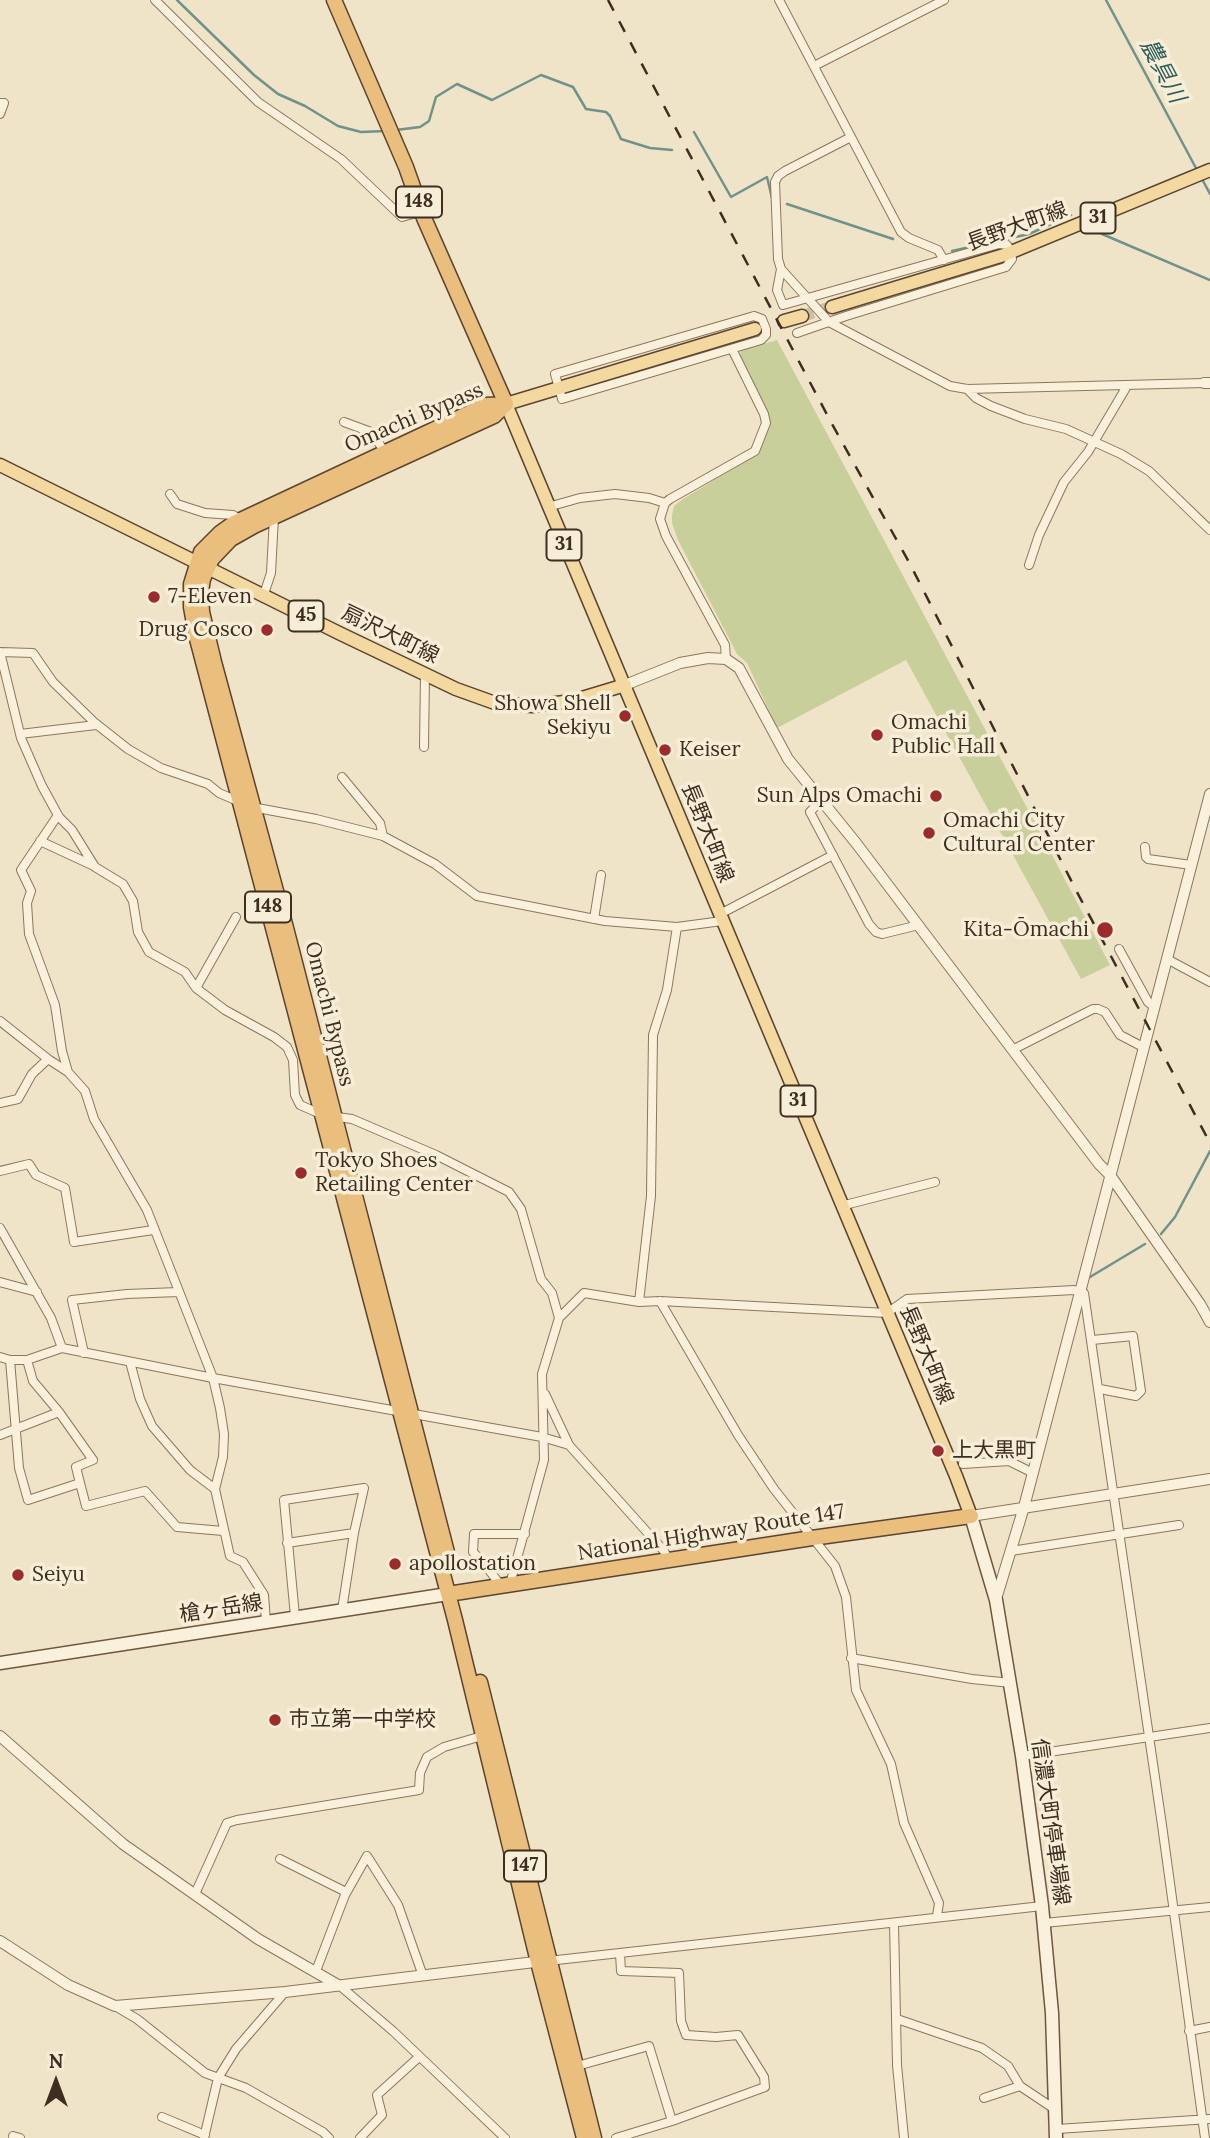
<!DOCTYPE html>
<meta charset="utf-8">
<style>
body{margin:0}
#map{position:relative;width:1210px;height:2138px;overflow:hidden;background:#f0e4c8;font-family:Lora,serif}
canvas{display:block}
.north{position:absolute;left:21px;top:2047px;width:70px;height:70px;-webkit-text-stroke:5px #f7eed8;paint-order:stroke;rotate:0deg;font-size:19px;font-weight:700;line-height:28px;text-align:center;color:#3d2e20}
.north::after{content:'';display:block;margin:auto;width:24px;height:32px;background:#3d2e20;clip-path:polygon(50% 0,100% 100%,50% 72%,0 100%)}
</style>
<div id="map">
<canvas width="1210" height="2138"></canvas>
<div class="north">N</div>
</div>
<script>
const g = document.querySelector('canvas').getContext('2d');
g.lineJoin = 'round';
function paint(path, color) {
  g.fillStyle = color;
  g.fill(path, 'evenodd');
}
function poly(rows) {
  const path = new Path2D();
  for (const r of rows) {
    path.moveTo(r[0], r[1]);
    for (let i = 2; i < r.length; i += 2) path.lineTo(r[i], r[i + 1]);
  }
  return path;
}
function trace(path, color, width, dash) {
  g.strokeStyle = color;
  g.lineWidth = width;
  g.lineCap = dash ? 'butt' : 'round';
  g.setLineDash(dash || []);
  g.stroke(path);
}
function write(font, color, halo, rows, align = 'center') {
  g.font = font + ' Lora,"Noto Sans JP",serif';
  g.lineWidth = 7;
  g.setLineDash([]);
  g.textBaseline = 'middle';
  g.strokeStyle = halo;
  g.fillStyle = color;
  for (const [text, x, y, turn = 0] of rows) {
    g.save();
    g.translate(x, y);
    g.rotate((+turn || 0) * Math.PI / 180);
    g.textAlign = isNaN(turn) ? turn : align;
    if (halo) g.strokeText(text, 0, 0);
    g.fillText(text, 0, 0);
    g.restore();
  }
}
paint(poly([
 [777,340,1032,817,1110,965,1081,979,906,660,777,728,747,663,737,654,678,540,672,523,672,515,674,506,683,499,757,454,770,422,740,355,741,350]
]), '#c9cf9b');
trace(poly([
 [177,0,254,75,278,94,305,106,338,126,361,132,386,131],
 [1106,0,1197,170],
 [396,130,420,127,429,121,436,97,457,84,492,100,541,75,573,87,586,109,606,112,610,116,621,139,650,148,672,150],
 [694,132,731,197,767,177,772,198],
 [1202,179,1210,194],
 [787,204,893,239],
 [1102,234,1210,280],
 [952,251,1029,234,1071,215],
 [1161,1234,1175,1217,1210,1151],
 [1090,1277,1145,1244]
]), '#6f938a', 2.5);
trace(poly([
 [802,316,832,307]
]), '#ccc0a6', 12, [12, 6]);
const minor = poly([
 [155,0,258,102,341,159,402,217,423,211],
 [779,0,901,232,909,238,938,250,944,260],
 [814,66,944,0],
 [0,103,4,103,0,114],
 [851,137,785,171,778,176,775,182,778,259,781,269,829,322,950,386,967,389,1204,383],
 [781,269,777,290,783,305,999,244,1007,245,1011,252,1012,259,1006,267,846,316,797,333],
 [754,316,762,319,766,329,766,335,761,340,562,399,555,374,754,316],
 [967,389,976,398,991,406,1025,419,1066,429,1121,454,1149,471,1210,530],
 [344,422,371,432,385,452],
 [170,494,177,504,205,513,233,515,241,520],
 [548,507,580,498,615,494,649,498,665,503],
 [1029,565,1039,535,1064,482,1088,452,1127,386],
 [264,594,271,573,274,517],
 [0,652,21,738,42,786,59,817,72,830,95,867,123,884,133,901,138,932,149,952,185,972,196,988,225,1010,274,1037,287,1047,293,1060,295,1095,300,1105,323,1115,352,1119,436,1155,509,1192,521,1209,541,1279,552,1293,559,1318,542,1374,544,1460,510,1584],
 [0,652,33,653,53,682,95,723,128,749,161,768,208,784,219,793,240,802],
 [726,659,725,645,666,536,660,519,665,503,670,499,755,451,766,423,764,414,732,349],
 [20,734,96,725],
 [424,747,425,674],
 [342,777,380,823,383,836],
 [821,800,810,812,869,924,876,932,882,934,919,925],
 [252,807,316,819,383,836,435,864,477,896,605,921,677,927,722,921],
 [58,815,21,870,31,891,27,903,29,934,55,1005,62,1051,68,1072],
 [40,841,94,866],
 [1145,847,1146,857,1148,859,1191,865],
 [720,914,833,855],
 [594,919,601,875],
 [1119,949,1148,1002,1154,1007],
 [1167,959,1210,982],
 [196,988,236,917],
 [0,1021,48,1059,68,1072,85,1091,94,1119,147,1210,213,1378,220,1408,224,1434,223,1457,215,1489,230,1556,243,1562,264,1595,266,1621],
 [1012,1050,1093,1009,1098,1009,1105,1012,1120,1035,1143,1047],
 [0,1103,18,1099,32,1074,48,1059],
 [0,1171,29,1164,36,1175,65,1188,74,1242,153,1230],
 [841,1206,935,1182],
 [0,1228,51,1318,62,1348],
 [0,1282,37,1292],
 [660,1301,738,1435,774,1489,835,1566,846,1597,856,1690,891,1764,904,1823,939,1903,937,1916],
 [639,1302,651,1196,653,1035,667,990,677,927],
 [559,1318,584,1293,639,1302,660,1301,887,1313,907,1299,1074,1290,1084,1293,1162,1825,1205,2138],
 [1092,1340,1133,1336,1141,1391,1136,1396,1100,1389],
 [84,1353,72,1300,127,1294,178,1292],
 [0,1357,10,1360,27,1360,62,1348,213,1378,542,1437,569,1445],
 [10,1360,19,1468,28,1500,80,1483,76,1467,93,1460,59,1412,33,1381,27,1360],
 [130,1362,140,1399,152,1426,190,1470,215,1489],
 [545,1394,569,1445,664,1551,669,1561],
 [0,1435,59,1412],
 [963,1464,1009,1461,1033,1473],
 [80,1483,86,1506,145,1491,177,1527,223,1531],
 [287,1543,354,1533],
 [1011,1551,1179,1525],
 [501,1586,484,1563,473,1552,474,1534,525,1534],
 [295,1616,284,1500,364,1488,354,1533,342,1610],
 [851,1658,972,1679,1011,1683],
 [1022,1756,1210,1728],
 [280,1859,346,1892],
 [195,1894,227,1823,237,1820,419,1790,420,1773,427,1757,444,1747,482,1736],
 [894,1923,897,2065,904,2138],
 [1044,1923,1210,1907],
 [548,1961,1042,1906],
 [316,1971,345,1895,367,1856,398,1905,423,1976],
 [339,1985,394,2032,505,2138],
 [115,2006,137,2019,205,2073,246,2088,323,2132,329,2138],
 [897,2019,982,2048,1008,2066,1020,2086,1056,2110],
 [1189,2031,1210,2027],
 [577,2066,649,2046,672,2121],
 [984,2098,1020,2086],
 [162,2117,205,2135],
 [1057,2129,1210,2119],
 [13,2136,20,2138],
 [204,2138,218,2078,236,2049,285,1992],
 [360,2138,382,2115,377,2095,419,2057],
 [616,2138,672,2121,765,2087,764,2077,738,2035,716,2037,686,2035,681,2021,679,1973,621,1971,620,1953]
]);
const tertiary = poly([
 [1204,383,1210,383],
 [625,685,680,663,708,658,726,659,739,668,788,759,856,843,1099,1164,1110,1175,1200,1304,1210,1322],
 [971,1516,1210,1479],
 [996,1599,1024,1507,1210,794],
 [0,1736,123,1844,258,1939,338,1985],
 [0,1941,68,1985,115,2006,285,1992,543,1961]
]);
const secondary = poly([
 [971,1516,996,1600,1022,1756,1042,1906,1052,2013,1056,2138],
 [0,1663,448,1594]
]);
const primary = poly([
 [832,307,1004,255,1210,170],
 [784,321,802,316],
 [755,329,506,404,956,1476,971,1516],
 [0,465,341,634,456,689,495,703,532,706,572,701,625,685]
]);
const trunk = poly([
 [334,0,406,167,424,218,506,404],
 [506,404,486,405,234,523,220,533,201,552,191,584,191,607,196,635,455,1620,538,1962,584,2138],
 [450,1564,285,924,214,662,202,612,201,592,203,579,212,559,231,539,254,526,494,416,506,404],
 [448,1594,812,1538,971,1516],
 [480,1682,594,2138]
]);
trace(minor, '#8d765c', 10);
trace(tertiary, '#8d765c', 12);
trace(secondary, '#6f573f', 15);
trace(primary, '#5b4430', 15);
trace(trunk, '#5b4430', 17);
trace(minor, '#faf1dc', 8);
trace(tertiary, '#faf1dc', 10);
trace(secondary, '#faf1dc', 12);
trace(primary, '#f3d9a0', 12);
trace(trunk, '#eabe7c', 14);
trace(poly([
 [608,0,832,424,910,564,1078,894,1210,1143]
]), '#3d2e20', 2.5, [12, 12]);
for (const [x, y, r, color] of [
 [154,597,7,"#9e2a2b"],
 [267,630,7,"#9e2a2b"],
 [625,716,7,"#9e2a2b"],
 [877,735,7,"#9e2a2b"],
 [665,750,7,"#9e2a2b"],
 [936,796,7,"#9e2a2b"],
 [929,833,7,"#9e2a2b"],
 [1105,930,9,"#9e2a2b"],
 [301,1173,7,"#9e2a2b"],
 [938,1451,7,"#9e2a2b"],
 [395,1564,7,"#9e2a2b"],
 [18,1575,7,"#9e2a2b"],
 [275,1720,7,"#9e2a2b"]
]) {
  const dot = new Path2D();
  dot.arc(x, y, r, 0, 2 * Math.PI);
  g.fillStyle = color;
  g.fill(dot);
  trace(dot, '#f7eed8', 2.5);
}
for (const [x, y, w] of [
 [419,202,46],
 [1098,218,35],
 [564,545,35],
 [306,616,35],
 [268,907,46],
 [798,1101,35],
 [525,1866,42]
]) {
  const box = new Path2D();
  box.roundRect(x - w / 2, y - 15.5, w, 31, 5);
  g.fillStyle = '#f7eed8';
  g.fill(box);
  trace(box, '#3d2e20', 2);
}
write('bold 19px', '#3d2e20', null, [
 ["148",419,202],
 ["31",1098,218],
 ["31",564,545],
 ["45",306,616],
 ["148",268,907],
 ["31",798,1101],
 ["147",525,1866]
]);
write('21px', '#3d2e20', '#f7eed8', [
 ["長野大町線",1017,227,-20],
 ["Omachi Bypass",414,418,-23],
 ["扇沢大町線",390,635,26],
 ["長野大町線",707,833,68],
 ["Omachi Bypass",329,1014,76],
 ["長野大町線",926,1355,67],
 ["National Highway Route 147",711,1533,-9],
 ["槍ヶ岳線",221,1609,-9],
 ["信濃大町停車場線",1050,1822,82]
]);
write('21px', '#3d2e20', '#f7eed8', [
 ["7-Eleven",168,597],
 ["Drug Cosco",253,630,"right"],
 ["Showa Shell",611,704,"right"],
 ["Sekiyu",611,728,"right"],
 ["Omachi",891,723],
 ["Public Hall",891,747],
 ["Keiser",679,750],
 ["Sun Alps Omachi",922,796,"right"],
 ["Omachi City",943,821],
 ["Cultural Center",943,845],
 ["Kita-Ōmachi",1089,930,"right"],
 ["Tokyo Shoes",315,1161],
 ["Retailing Center",315,1185],
 ["上大黒町",952,1451],
 ["apollostation",409,1564],
 ["Seiyu",32,1575],
 ["市立第一中学校",289,1720]
], 'left');
write('italic 23px', '#2f5d5a', '#f7eed8', [
 ["農具川",1162,71,62]
]);
</script>
